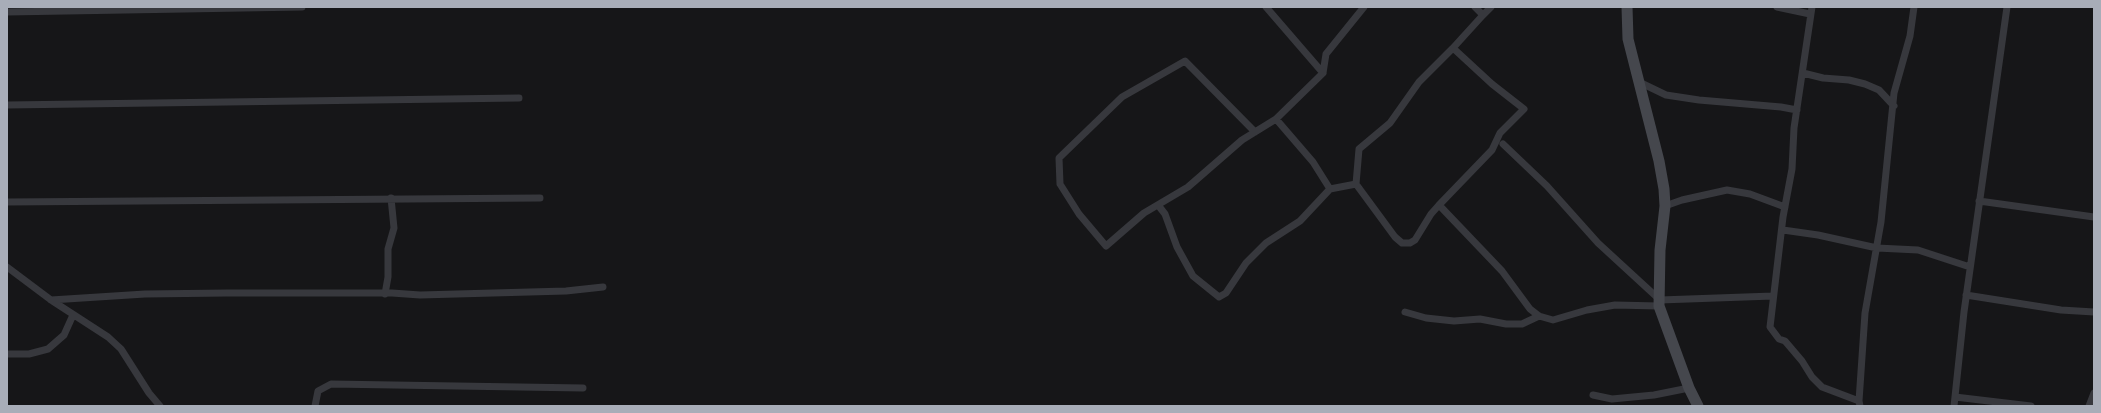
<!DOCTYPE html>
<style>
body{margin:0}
#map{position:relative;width:2101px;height:413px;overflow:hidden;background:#161618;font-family:Signika,sans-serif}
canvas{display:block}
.frame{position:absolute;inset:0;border:8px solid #a8adb8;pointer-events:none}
</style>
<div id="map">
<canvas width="2101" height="413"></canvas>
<div class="frame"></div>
</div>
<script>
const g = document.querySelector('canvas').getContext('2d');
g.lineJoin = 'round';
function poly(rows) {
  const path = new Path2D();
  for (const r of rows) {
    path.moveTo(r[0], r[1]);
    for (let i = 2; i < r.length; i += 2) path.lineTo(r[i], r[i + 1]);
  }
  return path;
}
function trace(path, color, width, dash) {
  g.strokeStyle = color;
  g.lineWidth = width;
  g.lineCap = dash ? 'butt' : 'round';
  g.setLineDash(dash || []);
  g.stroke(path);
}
trace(poly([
 [1266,7,1323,73],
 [1364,7,1326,54,1323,73,1276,119,1313,162,1330,189,1356,184,1395,237,1402,243,1410,243,1415,240,1431,214,1439,205,1502,271,1530,309,1539,316,1553,320,1587,310,1615,305,1659,306],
 [1777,7,1810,14],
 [1812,7,1794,128,1792,169,1783,217,1770,327,1779,339,1785,341,1802,361,1812,377,1822,387,1859,401],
 [7,12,302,7],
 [1483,15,1491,7],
 [1803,73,1823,78,1849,80,1865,84,1879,90,1894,106],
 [1639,82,1666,95,1699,100,1781,107,1797,110],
 [7,105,519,98],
 [1255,132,1185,61,1122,97,1059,158,1060,184,1079,214,1106,246,1144,213,1188,187,1242,140,1276,119],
 [1503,144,1547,186,1598,243,1660,300,1773,296],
 [1356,184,1359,149,1390,123,1419,82,1453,48],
 [1979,201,2094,217],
 [7,202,540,198],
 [1158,205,1165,214,1177,247,1193,276,1219,297,1226,293,1246,263,1266,243,1300,221,1330,189],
 [1439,205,1492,150,1500,133,1524,109,1492,84,1453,48,1483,15,1475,7],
 [1665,206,1682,200,1727,190,1750,194,1785,207],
 [1783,230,1818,235,1877,248,1918,250,1970,267],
 [7,267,51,300,108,337,121,349,149,393,160,406],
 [385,294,388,277,388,249,394,228,391,198],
 [1966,295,2061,310,2094,312],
 [51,300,145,294,227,293,392,293,420,295,566,291,603,287],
 [1405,312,1426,318,1454,321,1480,319,1506,324,1522,324,1539,316],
 [7,354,29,354,48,349,64,335,73,315],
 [1593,395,1612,399,1654,395,1689,388],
 [1955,397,2031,406],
 [315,406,318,391,331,384,583,388],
 [1860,406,1859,401,1865,313,1881,222,1894,93,1910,36,1914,7],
 [1954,406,1964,312,2007,7],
 [2089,406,2094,393]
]), '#37383d', 7);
trace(poly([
 [1627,7,1628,39,1659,161,1664,189,1665,206,1660,250,1659,306,1689,388,1698,406]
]), '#45474d', 11);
</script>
